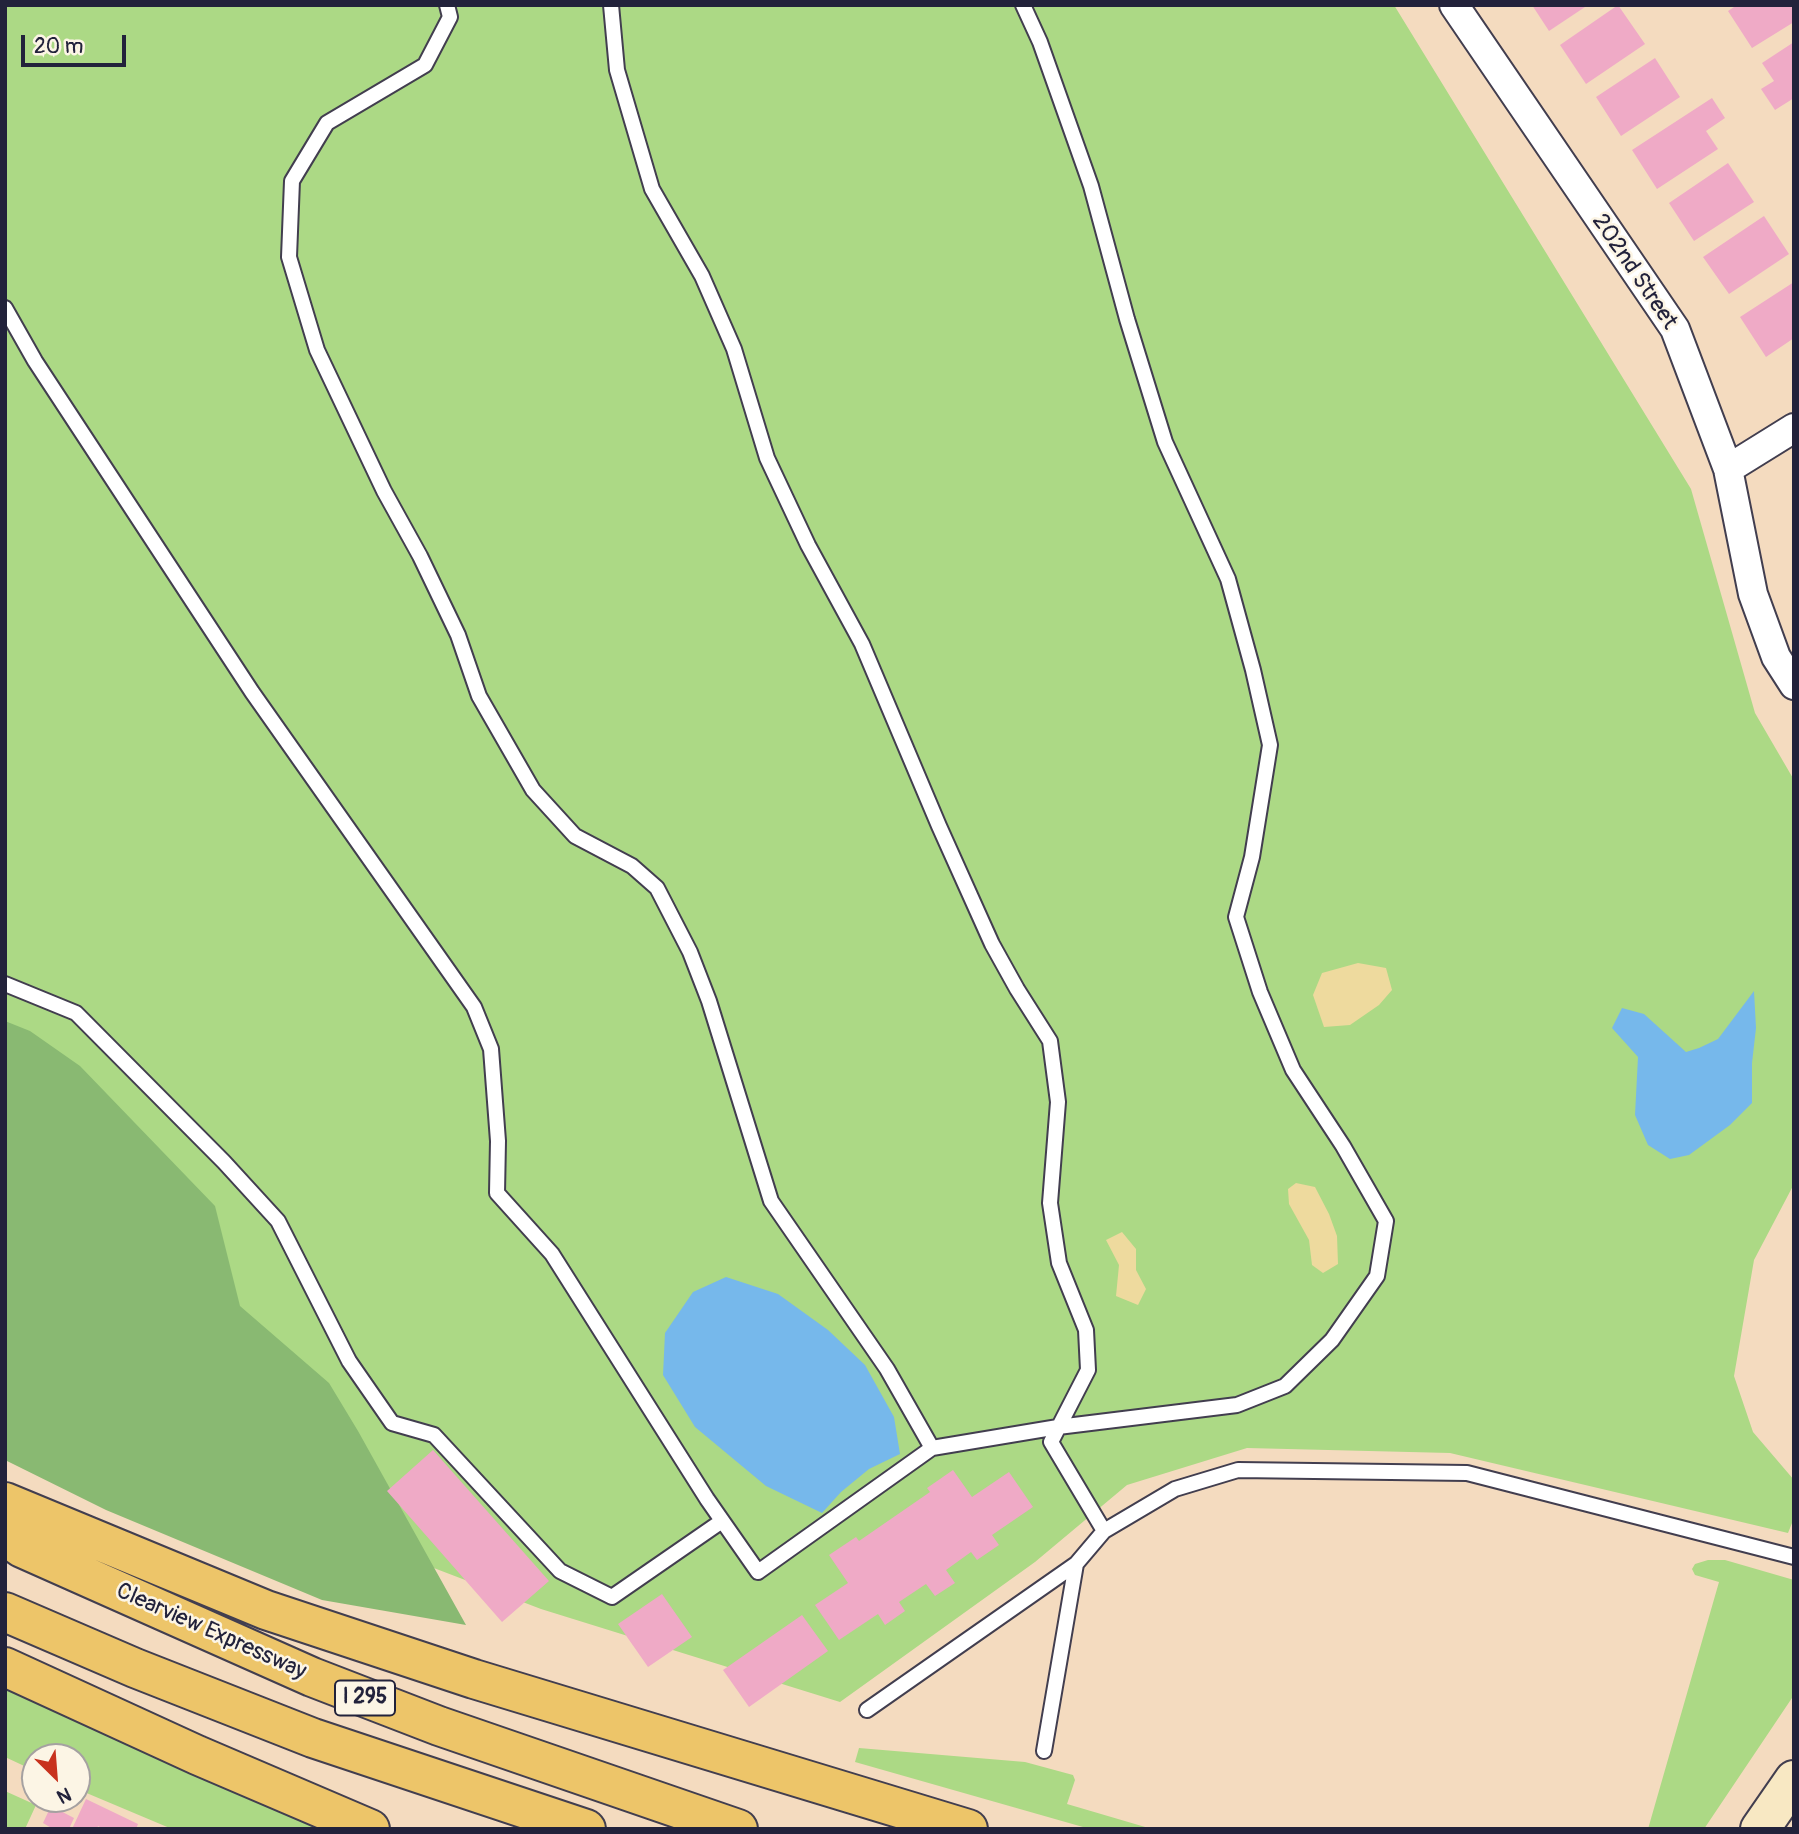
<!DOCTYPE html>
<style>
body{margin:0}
#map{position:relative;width:1799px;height:1834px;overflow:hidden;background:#f4dbbf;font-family:Pangolin,sans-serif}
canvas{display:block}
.frame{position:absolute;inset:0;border:7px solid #22223b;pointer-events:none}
.north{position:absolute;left:21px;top:1743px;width:70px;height:70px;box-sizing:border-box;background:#fcf5e5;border:2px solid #a5a1a1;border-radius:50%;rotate:155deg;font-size:19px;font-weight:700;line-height:28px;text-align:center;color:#22223b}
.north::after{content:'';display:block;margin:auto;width:24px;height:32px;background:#c8321e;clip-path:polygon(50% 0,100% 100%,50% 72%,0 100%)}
.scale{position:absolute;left:21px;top:35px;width:105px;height:32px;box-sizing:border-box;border:4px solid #22223b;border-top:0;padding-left:9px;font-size:21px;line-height:24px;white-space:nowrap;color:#22223b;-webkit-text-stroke:5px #fcf5e5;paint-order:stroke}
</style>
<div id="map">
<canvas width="1799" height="1834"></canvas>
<div class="frame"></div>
<div class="north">N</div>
<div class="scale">20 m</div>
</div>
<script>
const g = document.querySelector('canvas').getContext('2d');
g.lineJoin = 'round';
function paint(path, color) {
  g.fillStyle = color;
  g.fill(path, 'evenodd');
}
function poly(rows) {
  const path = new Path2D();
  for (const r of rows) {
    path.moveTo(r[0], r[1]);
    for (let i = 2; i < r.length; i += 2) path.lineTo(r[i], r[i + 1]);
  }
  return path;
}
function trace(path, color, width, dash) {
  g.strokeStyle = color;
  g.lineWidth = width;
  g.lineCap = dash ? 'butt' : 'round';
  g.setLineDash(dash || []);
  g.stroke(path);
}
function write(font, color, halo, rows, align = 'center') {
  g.font = font + ' Pangolin,sans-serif';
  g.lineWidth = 5;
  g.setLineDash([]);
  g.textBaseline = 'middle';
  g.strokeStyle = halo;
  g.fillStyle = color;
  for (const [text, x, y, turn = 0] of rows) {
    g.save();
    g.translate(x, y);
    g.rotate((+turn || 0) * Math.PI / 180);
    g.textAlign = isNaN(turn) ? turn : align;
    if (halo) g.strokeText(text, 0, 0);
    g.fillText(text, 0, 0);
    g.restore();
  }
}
paint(poly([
 [5,5,1394,5,1691,489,1755,713,1794,780,1794,1184,1754,1260,1734,1376,1753,1432,1794,1480,1794,1518,1788,1533,1450,1453,1247,1448,1127,1485,1035,1562,840,1702,541,1609,5,1404],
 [1708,1560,1725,1560,1794,1580,1794,1695,1704,1829,1648,1829,1719,1582,1695,1575,1692,1569,1695,1564],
 [5,1689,239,1790,329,1829,172,1829,77,1789,77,1757,35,1757,35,1771,5,1757],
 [859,1748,1025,1762,1073,1775,1075,1780,1067,1804,1152,1829,1090,1829,855,1762],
 [5,1791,36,1805,25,1829,5,1829]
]), '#acd985');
paint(poly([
 [5,1021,30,1031,80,1066,215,1206,240,1306,329,1383,358,1431,466,1625,322,1600,106,1510,5,1460]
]), '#89b972');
paint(poly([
 [1358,963,1386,968,1392,990,1379,1005,1350,1025,1324,1027,1313,995,1322,973],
 [1296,1183,1315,1187,1329,1214,1337,1236,1338,1264,1323,1273,1312,1265,1309,1240,1289,1204,1288,1189],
 [1122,1232,1136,1249,1136,1270,1146,1289,1138,1305,1116,1296,1119,1265,1106,1240]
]), '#eeda9e');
paint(poly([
 [1754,991,1756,1028,1752,1063,1752,1103,1730,1125,1689,1155,1670,1159,1648,1145,1635,1115,1638,1057,1612,1028,1622,1008,1644,1014,1686,1052,1699,1048,1718,1039],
 [726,1277,778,1294,828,1330,865,1365,894,1417,900,1454,869,1469,841,1492,822,1513,766,1486,695,1427,663,1375,665,1333,693,1292]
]), '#76b8eb');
paint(poly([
 [1532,5,1588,5,1549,31],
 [1618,5,1645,44,1586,84,1560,45],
 [1737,5,1794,5,1794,22,1752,48,1728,11],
 [1794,42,1794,98,1775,110,1761,89,1774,81,1762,63],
 [1655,58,1680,97,1621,136,1596,97],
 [1712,98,1725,118,1706,131,1718,149,1657,189,1632,150],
 [1728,163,1754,202,1694,241,1669,203],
 [1764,216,1789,254,1729,294,1703,257],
 [1794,282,1794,338,1766,357,1740,317],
 [433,1450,549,1581,502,1622,387,1491],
 [953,1470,972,1497,1009,1472,1033,1507,992,1535,999,1545,977,1560,971,1552,946,1570,955,1583,935,1596,926,1584,899,1602,905,1611,885,1625,878,1614,839,1640,815,1605,848,1583,829,1555,856,1537,859,1541,930,1492,927,1488],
 [662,1594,692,1637,648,1667,618,1624],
 [802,1615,828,1651,749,1707,723,1670],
 [86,1799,138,1824,136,1829,103,1829,98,1826,97,1829,72,1829],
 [51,1806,74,1818,69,1829,53,1829,43,1823]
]), '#efaac6');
const lane = poly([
 [611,5,617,70,652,189,702,276,734,349,767,458,808,545,862,644,939,826,992,944,1017,989,1050,1041,1058,1102,1050,1203,1059,1263,1086,1330,1088,1370,1051,1442,1104,1531],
 [5,308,35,361,252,692,474,1007,491,1049,498,1141,497,1193,552,1254,707,1499,758,1572,932,1448,887,1369,771,1201,709,1001,690,952,657,888,632,866,575,836,533,790,479,696,458,635,420,556,384,491,317,350,289,257,292,181,327,123,425,65,450,17,447,5],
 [5,984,76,1013,224,1162,278,1221,349,1361,392,1423,434,1435,560,1571,612,1597,722,1521],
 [932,1448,1058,1427,1237,1405,1285,1386,1332,1340,1377,1276,1386,1221,1343,1146,1293,1070,1260,992,1236,917,1252,857,1270,745,1253,670,1228,579,1165,442,1127,319,1091,186,1040,42,1023,5],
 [867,1710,1076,1564,1104,1531,1175,1489,1238,1470,1467,1473,1794,1557],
 [1044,1751,1076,1564]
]);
const street = poly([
 [1454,5,1675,329,1728,469,1753,594,1776,657,1794,685],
 [1728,469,1794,428]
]);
const secondary = poly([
 [1760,1829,1794,1780]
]);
const highway = poly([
 [5,1502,266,1610,474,1679,968,1829],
 [5,1536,22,1548,312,1677,439,1726,738,1829],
 [5,1612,135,1668,313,1738,586,1829],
 [5,1667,197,1755,370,1829]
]);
trace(lane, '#423e4f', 18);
trace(street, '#423e4f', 32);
trace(secondary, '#423e4f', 42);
trace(highway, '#423e4f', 42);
trace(lane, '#fff', 14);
trace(street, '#fff', 28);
trace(secondary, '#f8e8c3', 38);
trace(highway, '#edc569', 38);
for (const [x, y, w] of [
 [365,1698,60]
]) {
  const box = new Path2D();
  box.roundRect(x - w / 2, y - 17.5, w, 35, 5);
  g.fillStyle = '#fcf5e5';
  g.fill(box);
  trace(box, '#22223b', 2);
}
write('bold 21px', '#22223b', null, [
 ["I 295",365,1698]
]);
write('23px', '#22223b', '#fcf5e5', [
 ["202nd Street",1634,272,56],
 ["Clearview Expressway",211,1632,24]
]);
</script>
